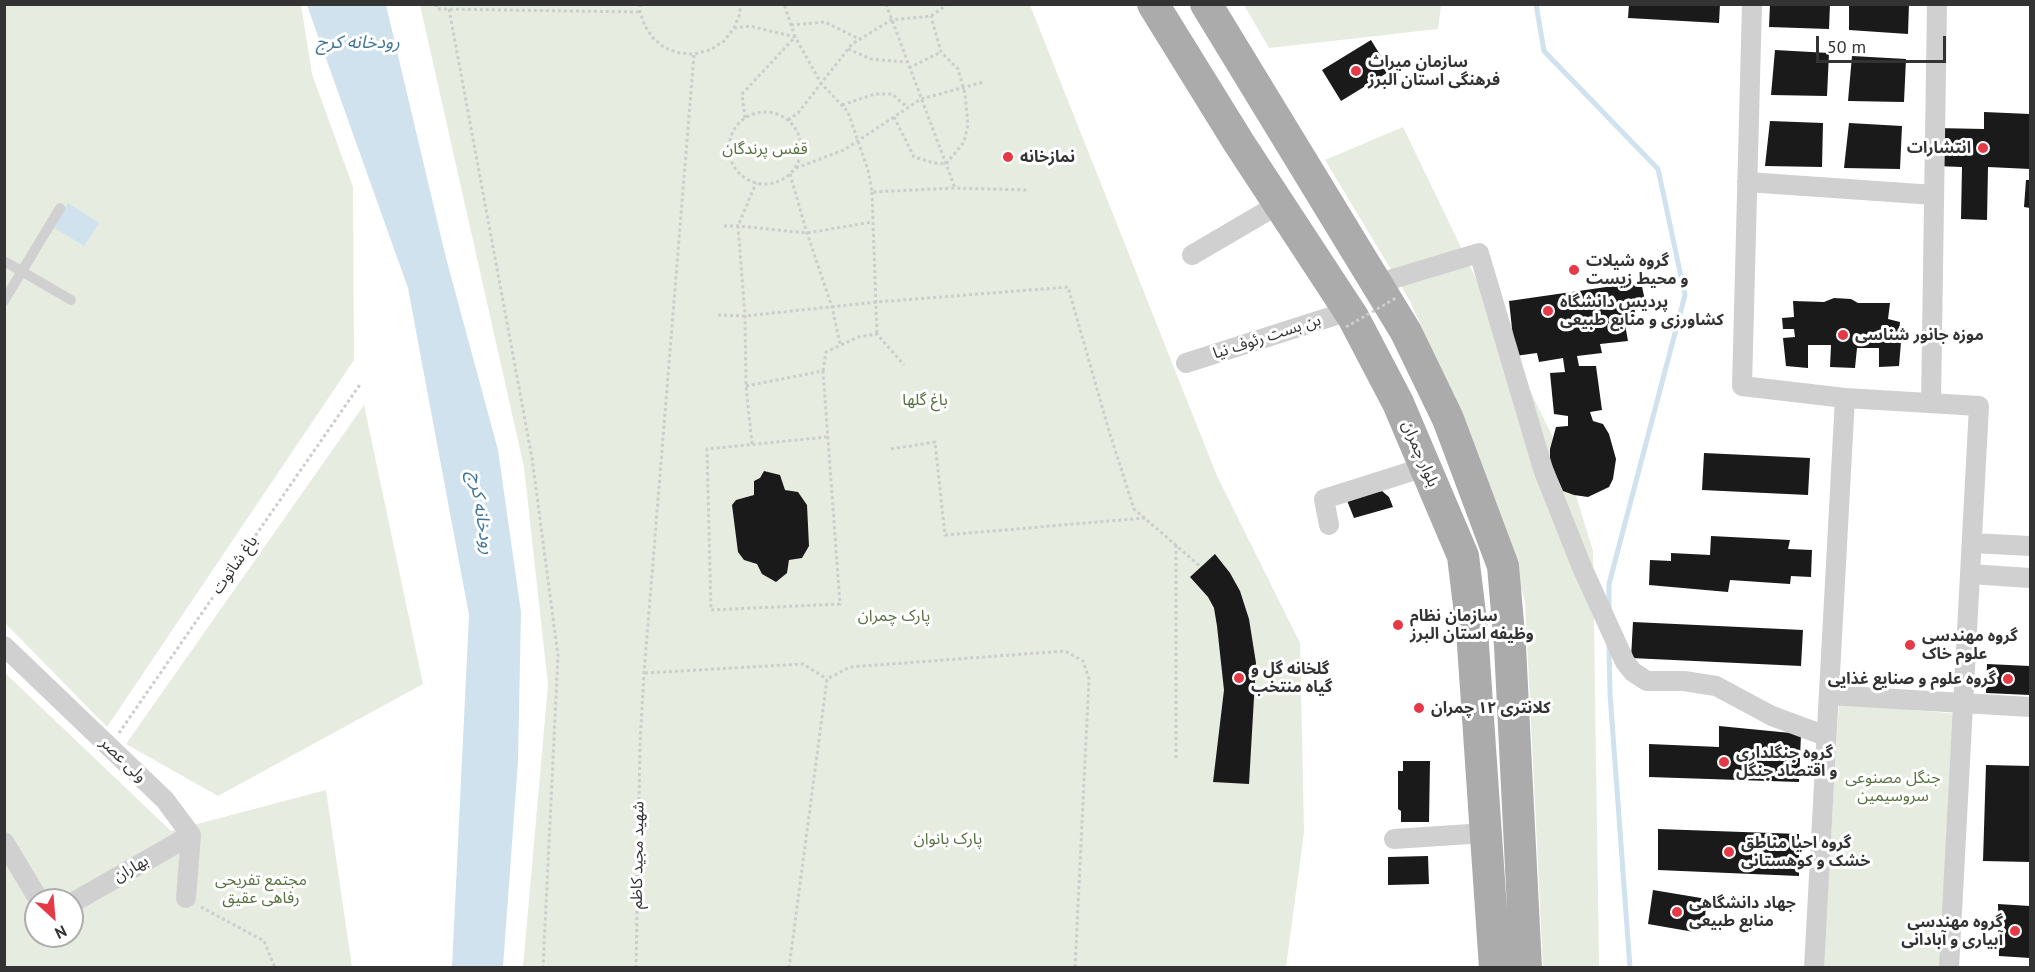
<!DOCTYPE html>
<meta charset="utf-8">
<style>
body{margin:0}
#map{position:relative;width:2035px;height:972px;overflow:hidden;background:#fff;font-family:"PT Sans",sans-serif}
canvas{display:block}
.frame{position:absolute;inset:0;border:6px solid #333;pointer-events:none}
.north{position:absolute;left:24px;top:888px;width:60px;height:60px;box-sizing:border-box;background:#fff;border:2px solid #adadad;border-radius:50%;rotate:154deg;font-size:16px;font-weight:700;line-height:24px;text-align:center;color:#333}
.north::after{content:'';display:block;margin:auto;width:21px;height:27px;background:#e63946;clip-path:polygon(50% 0,100% 100%,50% 72%,0 100%)}
.scale{position:absolute;left:1816px;top:36px;width:130px;height:27px;box-sizing:border-box;border:3px solid #333;border-top:0;padding-left:8px;font-size:18px;line-height:21px;white-space:nowrap;color:#333;-webkit-text-stroke:4px #fff;paint-order:stroke}
</style>
<div id="map">
<canvas width="2035" height="972"></canvas>
<div class="frame"></div>
<div class="north">N</div>
<div class="scale">50 m</div>
</div>
<script>
const g = document.querySelector('canvas').getContext('2d');
g.lineJoin = 'round';
function paint(path, color) {
  g.fillStyle = color;
  g.fill(path, 'evenodd');
}
function poly(rows) {
  const path = new Path2D();
  for (const r of rows) {
    if (r.length === 3) {
      path.moveTo(r[0] + r[2], r[1]);
      path.arc(r[0], r[1], r[2], 0, 2 * Math.PI);
      continue;
    }
    path.moveTo(r[0], r[1]);
    for (let i = 2; i < r.length; i += 2) path.lineTo(r[i], r[i + 1]);
  }
  return path;
}
function trace(path, color, width, dash) {
  g.strokeStyle = color;
  g.lineWidth = width;
  g.lineCap = dash ? 'butt' : 'round';
  g.setLineDash(dash || []);
  g.stroke(path);
}
function write(font, color, halo, rows, align = 'center') {
  g.font = font + ' "PT Sans","Noto Sans Arabic",sans-serif';
  g.lineWidth = 6;
  g.setLineDash([]);
  g.textBaseline = 'middle';
  g.strokeStyle = halo;
  g.fillStyle = color;
  for (const [text, x, y, turn = 0] of rows) {
    g.save();
    g.translate(x, y);
    g.rotate((+turn || 0) * Math.PI / 180);
    g.textAlign = isNaN(turn) ? turn : align;
    if (halo) g.strokeText(text, 0, 0);
    g.fillText(text, 0, 0);
    g.restore();
  }
}
paint(poly([
 [4,5,301,5,312,74,353,187,354,360,107,727,5,623],
 [420,5,1030,5,1217,476,1300,643,1304,832,1286,967,523,967,548,685,524,467],
 [1244,5,1441,5,1438,29,1269,48],
 [1403,127,1568,469,1593,551,1599,967,1543,967,1525,601,1478,454,1410,301,1325,160],
 [364,405,423,684,218,796,126,744],
 [4,672,171,831,326,790,352,967,5,967],
 [36,900,72,900,72,936,36,936],
 [1839,703,1958,714,1940,967,1823,968]
]), '#e6ecdf');
paint(poly([
 [307,5,386,5,446,258,498,450,521,612,518,761,503,967,452,967,469,615,408,288],
 [68,203,99,223,84,246,53,227]
]), '#cfe2ee');
trace(poly([
 [1536,4,1544,51,1658,169,1685,295,1609,584,1609,610],
 [1609,646,1610,694,1630,968]
]), '#cfe2ee', 5);
paint(poly([
 [1629,4,1720,4,1719,23,1628,18],
 [1770,4,1830,4,1829,29,1769,27],
 [1849,4,1909,4,1908,34,1849,30],
 [1371,40,1390,71,1341,101,1322,70],
 [1775,50,1829,53,1827,96,1771,95],
 [1852,56,1906,59,1904,102,1848,101],
 [1984,112,2030,114,2030,169,1988,167,1987,220,1961,219,1962,167,1936,166,1936,128,1984,129],
 [1770,121,1823,123,1822,167,1765,166],
 [1849,123,1902,126,1900,169,1844,168],
 [2026,180,2030,180,2030,208,2024,207],
 [1641,282,1646,305,1634,306,1636,318,1624,319,1628,341,1600,344,1602,353,1577,356,1579,366,1596,366,1602,410,1590,412,1593,421,1603,424,1609,434,1616,459,1613,479,1609,487,1588,497,1574,495,1563,491,1550,462,1550,449,1556,427,1568,426,1568,416,1554,414,1550,373,1565,372,1563,358,1539,362,1537,353,1515,356,1509,301],
 [1834,298,1851,299,1858,303,1890,303,1888,319,1900,322,1899,332,1891,331,1890,340,1901,342,1899,366,1879,367,1879,348,1857,348,1855,368,1830,367,1831,345,1808,345,1808,368,1786,366,1783,338,1795,337,1794,329,1783,329,1782,318,1794,317,1793,301,1824,302],
 [1704,453,1810,458,1808,495,1702,490],
 [764,471,780,475,785,490,798,492,807,505,809,546,802,558,789,560,787,573,776,582,762,574,757,564,744,560,738,552,732,505,736,500,754,495,754,481,760,478],
 [1382,491,1389,497,1393,507,1354,518,1346,498],
 [1711,536,1790,540,1788,549,1812,550,1811,577,1791,576,1790,584,1730,580,1728,592,1649,585,1650,560,1671,561,1671,553,1710,555],
 [1215,554,1230,573,1240,591,1249,619,1256,663,1249,784,1213,782,1224,690,1217,626,1214,608,1208,597,1190,577],
 [1633,622,1803,630,1801,666,1631,658],
 [1987,664,2030,666,2030,695,1986,693],
 [1719,726,1801,734,1799,782,1649,777,1649,744,1719,747],
 [1403,761,1430,761,1429,822,1401,822,1401,811,1398,809,1398,771,1403,771],
 [1986,765,2030,766,2030,862,1983,861],
 [1658,829,1799,834,1799,876,1658,870],
 [1428,856,1429,884,1388,885,1388,857],
 [1653,890,1707,899,1704,925,1694,932,1648,924],
 [1998,904,2030,906,2030,958,1999,956]
]), '#1a1a1a');
trace(poly([
 [436,4,437,9,640,12],
 [640,4,640,12,645,26,653,38,665,48,679,53,694,54,710,50,724,41,734,28,739,16,741,4],
 [886,4,955,188],
 [449,9,532,458,558,656,543,968],
 [791,25,825,22,859,39],
 [734,28,750,26,795,37,821,83,848,112,868,170,872,192,955,188,1027,190],
 [848,49,871,59,907,62],
 [909,68,941,52],
 [842,105,875,94,892,94,908,108],
 [765,148,36],
 [894,117,914,157,934,163,946,164,964,142,968,125,965,94,958,69,941,52,931,16],
 [745,118,742,94,795,37,784,4],
 [788,120,798,113,852,44,891,20,931,16,948,4],
 [796,168,844,150,921,99,984,82],
 [790,174,807,233,832,307,840,344],
 [872,192,877,334],
 [724,226,738,226,807,233,872,222],
 [718,315,745,316,877,302,1068,287,1109,431,1134,509,1201,567],
 [823,371,826,352,858,337,877,334,904,365],
 [746,386,823,371,840,604,711,610,707,449,827,437],
 [752,444,746,386,745,316,738,226,756,183],
 [891,449,935,442,945,535,1145,518],
 [1176,545,1176,758],
 [645,673,803,664,827,679],
 [119,733,361,383],
 [201,907,264,941,275,968],
 [636,968,640,743,644,673,694,54],
 [789,968,827,679,850,667,1065,651,1083,661,1089,679,1075,968]
]), '#cdcdcd', 3, [3, 3]);
trace(poly([
 [4,261,71,300],
 [4,301,60,208]
]), '#d0d0d0', 10);
trace(poly([
 [1752,4,1742,386,1845,398,1814,968],
 [1747,182,1934,195],
 [1192,255,1279,204],
 [1376,284,1479,253,1543,469,1581,565,1625,662,1633,672,1647,681,1684,681,1716,686,1772,716,1826,736],
 [1186,363,1349,311],
 [1845,398,1979,406,1949,968],
 [1931,403,1937,4],
 [1329,525,1324,499,1425,467],
 [1972,543,2030,546],
 [1970,574,2030,578],
 [4,646,165,800,191,835,186,898],
 [1829,695,2030,707],
 [1394,839,1485,833],
 [4,842,39,900],
 [72,903,191,835]
]), '#d0d0d0', 20);
trace(poly([
 [1153,4,1239,143,1353,317,1398,403,1463,556,1472,630,1495,968],
 [1206,4,1406,332,1448,419,1503,566,1510,646,1526,968]
]), '#ababab', 32);
trace(poly([
 [1346,327,1396,298]
]), '#cdcdcd', 3, [3, 3]);
for (const [x, y, r, color] of [
 [1356,71,6,"#e63946"],
 [1983,148,6,"#e63946"],
 [1008,157,6,"#e63946"],
 [1574,270,6,"#e63946"],
 [1548,311,6,"#e63946"],
 [1843,335,6,"#e63946"],
 [1398,625,6,"#e63946"],
 [1910,645,6,"#e63946"],
 [1239,678,6,"#e63946"],
 [2008,679,6,"#e63946"],
 [1419,708,6,"#e63946"],
 [1724,762,6,"#e63946"],
 [1729,852,6,"#e63946"],
 [1677,912,6,"#e63946"],
 [2015,931,6,"#e63946"]
]) {
  const dot = new Path2D();
  dot.arc(x, y, r, 0, 2 * Math.PI);
  g.fillStyle = color;
  g.fill(dot);
  trace(dot, '#fff', 2);
}
write('bold 16px', '#333', '#fff', [
 ["سازمان میراث",1368,62],
 ["فرهنگی استان البرز",1368,80],
 ["انتشارات",1971,148,"right"],
 ["نمازخانه",1020,157],
 ["گروه شیلات",1586,261],
 ["و محیط زیست",1586,279],
 ["پردیس دانشگاه",1560,302],
 ["کشاورزی و منابع طبیعی",1560,320],
 ["موزه جانور شناسی",1855,335],
 ["سازمان نظام",1410,616],
 ["وظیفه استان البرز",1410,634],
 ["گروه مهندسی",1922,636],
 ["علوم خاک",1922,654],
 ["گلخانه گل و",1251,669],
 ["گیاه منتخب",1251,687],
 ["گروه علوم و صنایع غذایی",1996,679,"right"],
 ["کلانتری ۱۲ چمران",1431,708],
 ["گروه جنگلداری",1736,753],
 ["و اقتصاد جنگل",1736,771],
 ["گروه احیا مناطق",1741,843],
 ["خشک و کوهستانی",1741,861],
 ["جهاد دانشگاهی",1689,903],
 ["منابع طبیعی",1689,921],
 ["گروه مهندسی",2003,922,"right"],
 ["آبیاری و آبادانی",2003,940,"right"]
], 'left');
write('16px', '#56703f', '#fff', [
 ["قفس پرندگان",765,149],
 ["باغ گلها",925,400],
 ["پارک چمران",894,616],
 ["جنگل مصنوعی",1893,778],
 ["سروسیمین",1893,796],
 ["پارک بانوان",948,839],
 ["مجتمع تفریحی",261,880],
 ["رفاهی عقیق",261,898]
]);
write('16px', '#333', '#fff', [
 ["بن بست رئوف نیا",1267,337,-18],
 ["بلوار چمران",1420,454,67],
 ["باغ شاتوت",235,565,-55],
 ["ولی عصر",123,760,44],
 ["شهید مجید کاظم",638,855,-89],
 ["بهاران",131,869,-30]
]);
write('italic 18px', '#3f7597', '#fff', [
 ["رودخانه کرج",358,43],
 ["رودخانه کرج",481,513,81]
]);
</script>
